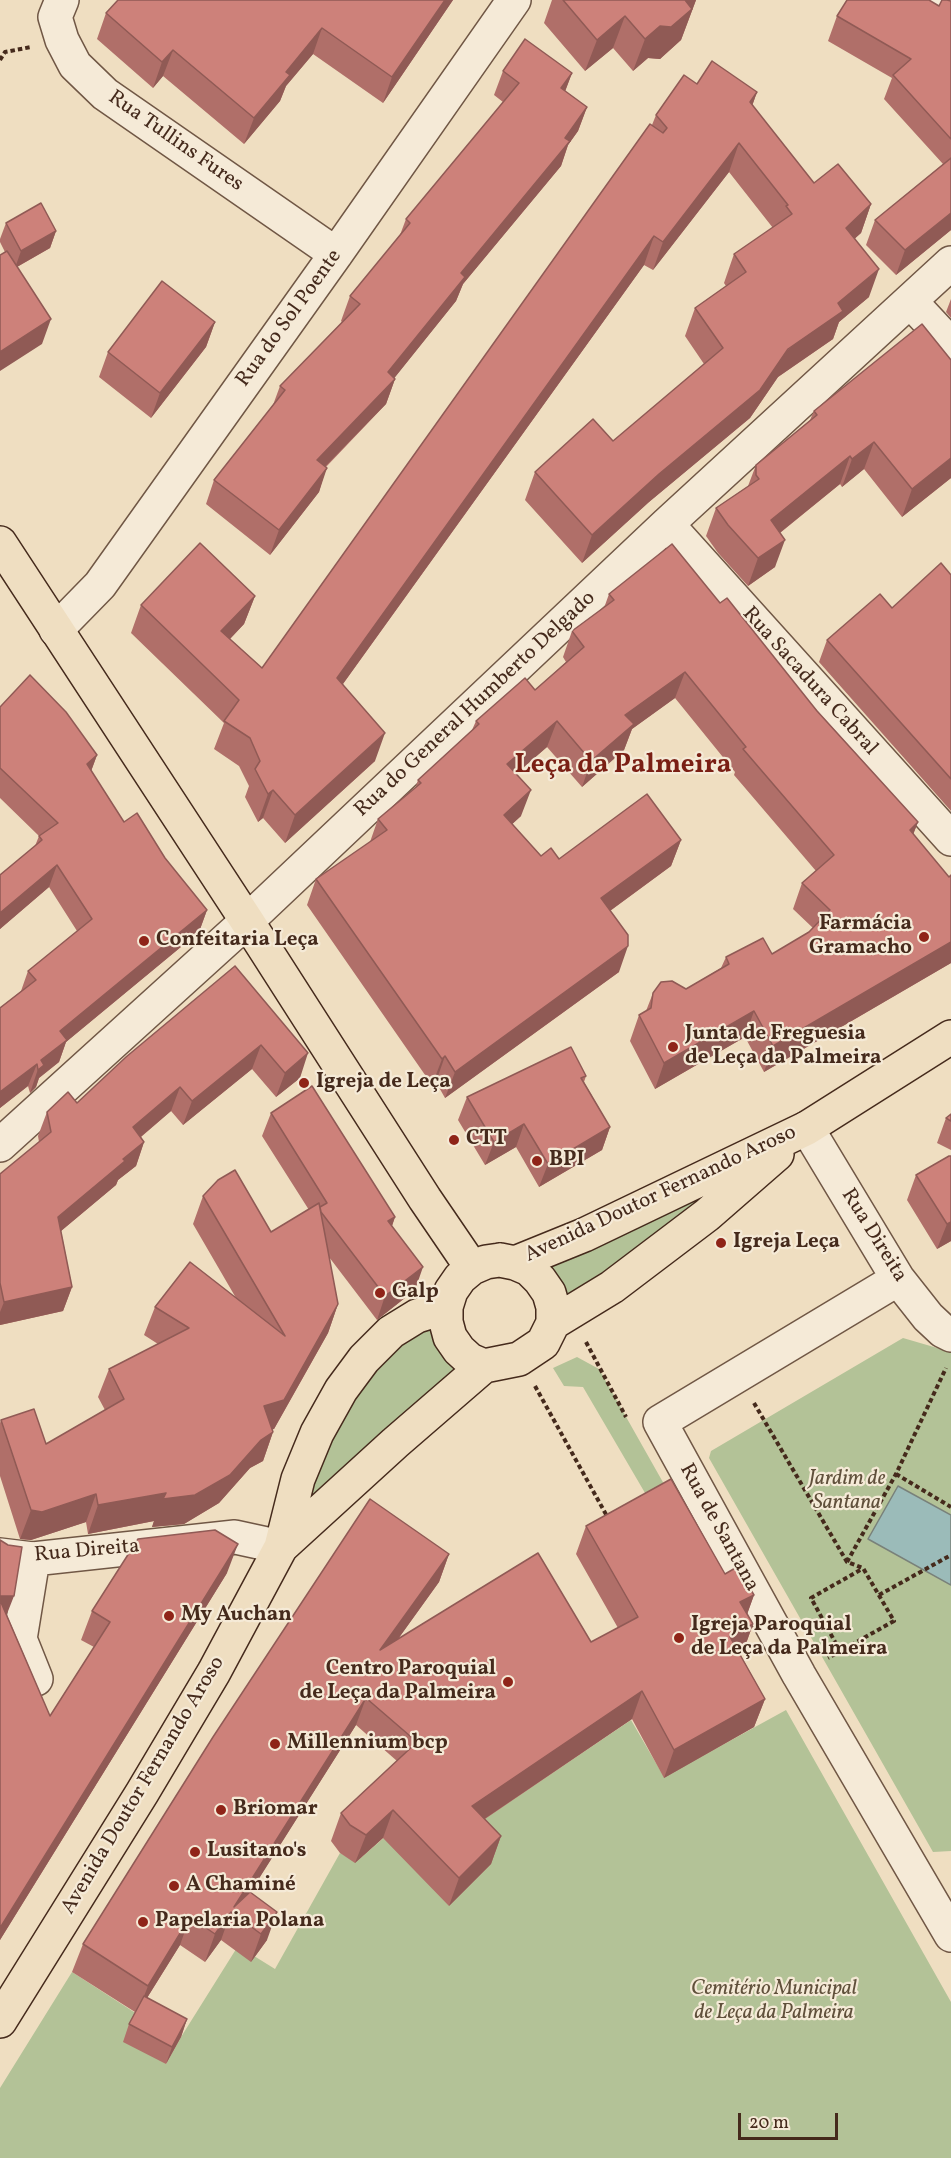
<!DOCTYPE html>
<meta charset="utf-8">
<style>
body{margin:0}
#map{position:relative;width:951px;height:2158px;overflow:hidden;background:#efdec1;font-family:Vollkorn,serif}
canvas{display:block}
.scale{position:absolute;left:738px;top:2113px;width:100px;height:27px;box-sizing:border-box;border:3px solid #452a1c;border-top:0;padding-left:8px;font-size:18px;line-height:21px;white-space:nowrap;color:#452a1c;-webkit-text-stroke:4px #f5ead7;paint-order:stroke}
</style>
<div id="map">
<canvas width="951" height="2158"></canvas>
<div class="scale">20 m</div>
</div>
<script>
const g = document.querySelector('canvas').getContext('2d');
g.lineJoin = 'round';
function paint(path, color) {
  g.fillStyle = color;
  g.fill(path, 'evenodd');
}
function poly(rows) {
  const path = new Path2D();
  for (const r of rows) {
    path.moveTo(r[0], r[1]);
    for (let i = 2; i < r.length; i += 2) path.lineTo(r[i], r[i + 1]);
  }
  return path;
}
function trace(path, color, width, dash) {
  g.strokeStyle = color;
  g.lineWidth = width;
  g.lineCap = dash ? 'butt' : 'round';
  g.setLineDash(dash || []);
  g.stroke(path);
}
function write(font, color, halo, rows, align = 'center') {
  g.font = font + ' Vollkorn,serif';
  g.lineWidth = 4.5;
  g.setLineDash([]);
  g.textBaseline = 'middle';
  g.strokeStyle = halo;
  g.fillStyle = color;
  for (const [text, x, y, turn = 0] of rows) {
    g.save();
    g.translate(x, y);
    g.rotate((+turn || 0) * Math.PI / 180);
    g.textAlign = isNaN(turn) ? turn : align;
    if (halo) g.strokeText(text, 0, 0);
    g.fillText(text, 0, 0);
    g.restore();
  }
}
paint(poly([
 [807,1128,553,1323,529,1269],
 [422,1315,470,1360,282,1547,317,1433],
 [903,1338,951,1352,951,1851,933,1852,709,1458,711,1451],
 [577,1357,599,1369,673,1500,655,1510,583,1387,564,1386,553,1368],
 [786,1710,951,2002,951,2158,0,2158,0,2088,72,1972,137,2014,166,2064,181,2037,238,1946,275,1969,340,1853,356,1862,432,1796,496,1811,631,1720,664,1777]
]), '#b3c297');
const water = poly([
 [898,1486,951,1515,951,1585,868,1539,898,1486]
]);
paint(water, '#9bbbb9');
trace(water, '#79817a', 1.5);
const minor = poly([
 [62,0,55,17,62,40,75,65,105,94,336,254],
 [930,0,951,11],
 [910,301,951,345],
 [667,524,951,839],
 [56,630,100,585,336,254,514,0],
 [807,1128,898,1279,928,1317,943,1331,951,1335],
 [0,1145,247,921,667,524,951,263],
 [898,1279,660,1422,799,1675,951,1935],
 [0,1555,33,1559,235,1537,281,1547],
 [33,1559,20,1639,36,1679]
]);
const major = poly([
 [0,543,247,921,425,1199,472,1268],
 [500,1260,515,1263,529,1269,540,1280,549,1293,553,1307,553,1323,543,1343,519,1359,484,1366,470,1360,459,1350,450,1337,446,1322,446,1307,451,1291,460,1278,472,1268,486,1262,500,1260],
 [515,1263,584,1235,807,1128,951,1037],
 [553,1323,612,1287,707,1215,777,1154],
 [281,1547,395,1443,484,1366],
 [0,2021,142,1793,214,1672,281,1547,298,1479,317,1433,341,1390,364,1359,391,1332,417,1316,446,1307]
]);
trace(minor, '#705745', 36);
trace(major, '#452a1c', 36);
trace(poly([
 [0,60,5,52,31,47],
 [586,1342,626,1417],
 [535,1386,608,1518],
 [754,1403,847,1562,863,1568,894,1621,828,1658],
 [896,1474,951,1507],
 [847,1562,896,1474,946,1368],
 [879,1595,951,1555],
 [840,1651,811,1598,862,1569]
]), '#452a1c', 4, [4.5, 3]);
trace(minor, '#f5ead7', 33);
trace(major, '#efdec1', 33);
paint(poly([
 [453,0,383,103,313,54,286,86,280,101,244,144,163,76,153,88,97,39,106,13],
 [552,0,696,0,681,40,660,59,648,58,633,71,613,48,585,71,544,23],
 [951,1,951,230,896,275,866,245,875,220,943,164,884,99,892,78,828,41,837,16,939,6],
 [503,71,572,73,565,91,587,107,578,131,568,145,561,166,463,284,456,301,394,378,395,379,386,404,326,467,319,492,270,555,206,504,214,480,273,405,280,386,342,322,341,321,350,296,400,235,406,219,503,102,494,95],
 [697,84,757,92,752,106,814,183,871,204,861,233,855,238,869,297,839,322,833,339,778,377,750,418,649,502,582,563,525,500,535,472,613,441,704,364,685,336,695,308,726,286,724,283,734,254,773,228,729,172,653,270,644,265,343,684,375,761,285,843,263,818,258,822,245,797,249,786,239,766,214,749,224,723,131,633,141,605,255,596,244,624,230,639,262,668,652,125,656,115],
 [6,223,56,231,50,248,17,267,42,344,5,252,0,242,0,239],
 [951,299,951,318,946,312],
 [215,322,206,347,151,418,99,377,108,352],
 [814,411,951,478,902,517,864,469,842,487,840,484,780,533,775,567,748,586,718,553,706,536,716,508,748,486,756,465,810,420],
 [951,575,951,811,819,662,827,640,892,608],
 [609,594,720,603,918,822,913,834,949,877,951,875,951,963,764,1072,745,1037,655,1089,630,1041,639,1015,646,1011,653,993,686,989,721,968,726,957,772,954,809,932,813,928,793,909,802,883,816,871,734,775,735,772,675,698,632,729,624,750,582,787,547,747,516,774,521,816,512,824,541,856,559,859,681,840,671,866,610,911,619,972,445,1098,436,1082,432,1085,307,905,316,879,370,842,378,819,415,789,418,780,472,730,476,721,535,690,566,662,563,657,572,631,604,608],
 [0,707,97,755,91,771,124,822,165,858,207,910,199,932,66,1042,59,1062,39,1078,36,1087,30,1093,28,1086,0,1108,0,1008,21,991,28,971,77,931,49,887,0,929,0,875,35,846,39,836,0,798],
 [235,966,300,1078,276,1097,252,1069,183,1125,171,1111,141,1137,144,1142,136,1166,118,1180,116,1185,61,1231,72,1287,63,1311,0,1325,0,1174,39,1142,38,1136,47,1112,77,1103],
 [586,1076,584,1082,610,1127,602,1150,539,1187,516,1147,485,1165,458,1120,467,1097],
 [271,1113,395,1217,392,1226,415,1290,377,1320,329,1257,338,1304,328,1333,274,1429,272,1429,273,1432,263,1461,250,1468,219,1503,184,1524,152,1527,154,1521,88,1534,86,1522,31,1540,20,1539,0,1476,0,1423,1,1420,46,1444,105,1410,98,1397,109,1369,158,1344,144,1335,155,1307,236,1298,193,1224,203,1196,271,1232,309,1210,262,1136],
 [951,1114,951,1150,937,1143,946,1118],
 [951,1156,951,1241,937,1249,907,1200,916,1175],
 [586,1526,725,1574,754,1595,747,1614,753,1624,743,1652,740,1654,765,1699,754,1727,664,1778,632,1719,485,1819,501,1836,491,1864,449,1906,383,1838,355,1863,340,1853,331,1841,341,1813,397,1761,356,1725,250,1892,267,1940,251,1962,221,1940,205,1962,180,1945,147,1998,187,2019,181,2037,166,2064,123,2042,129,2024,135,2012,72,1972,83,1944,449,1554,439,1582,398,1639,591,1642,618,1628,576,1554],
 [227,1573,0,1940,7,1615,50,1716,94,1647,81,1640,92,1611]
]), '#b06f69');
paint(poly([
 [445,0,453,0,383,103,392,77],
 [683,0,696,0,681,40,660,59,648,58,633,71,645,39],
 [625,16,613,48,585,71,597,40],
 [322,28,313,54,286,86,280,101,244,144,254,118,286,72],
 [173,50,163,76,153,88,162,62],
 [572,73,563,97,561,88],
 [757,92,747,120,750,102],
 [587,107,578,131,568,145,561,166,463,284,456,301,384,391,395,379,386,404,308,484,317,460,388,372,461,273,565,138],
 [739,143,729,172,653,270,663,242],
 [871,204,861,233,836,256,846,228],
 [951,213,951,230,896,275,905,250],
 [56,231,50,248,15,268,21,251],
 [654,236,644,265,327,706,337,678],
 [879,269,869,297,839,322,833,339,778,377,750,418,649,502,582,563,592,535,838,303],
 [51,319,42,344,0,371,0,352],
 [215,322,206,347,151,418,160,393],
 [874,442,864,469,842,487,852,459],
 [850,456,840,484,761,548,771,520],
 [951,458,951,478,902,517,912,489],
 [327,468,319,492,270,555,279,530],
 [785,540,775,567,748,586,758,558],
 [255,596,244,624,211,659,221,631],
 [685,672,675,698,632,729,624,750,582,787,591,761,625,715],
 [557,721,547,747,497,790,507,764],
 [385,733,375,761,285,843,295,815],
 [97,755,89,777,87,764],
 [273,790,263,818,258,822,268,794],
 [531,790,521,816,494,841,504,815],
 [918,822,908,848,910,830],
 [681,840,671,866,592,924,601,898],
 [57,865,49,887,0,929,0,913],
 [207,910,199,932,66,1042,59,1062,39,1078,36,1087,30,1093,41,1060,60,1031],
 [951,942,951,963,764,1072,773,1046],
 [628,946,619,972,445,1098,455,1072],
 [754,1011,745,1037,655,1089,664,1063],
 [261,1045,252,1069,183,1125,192,1101],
 [308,1053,300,1078,276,1097,285,1073],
 [445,1056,436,1082,432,1085,442,1059],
 [37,1064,28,1086,0,1108,0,1092],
 [180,1087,171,1111,124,1151,133,1127],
 [524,1124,516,1147,485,1165,494,1142],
 [610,1127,602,1150,539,1187,548,1164],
 [144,1142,136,1166,118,1180,116,1185,49,1241,58,1217,123,1159],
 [395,1217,387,1240,388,1221],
 [951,1222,951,1241,937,1249,947,1224],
 [423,1267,415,1290,377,1320,385,1296],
 [72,1287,63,1311,0,1325,0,1312,4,1302],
 [338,1304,328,1333,274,1429,254,1434,264,1406],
 [273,1432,263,1461,250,1468,219,1503,184,1524,152,1527,154,1521,88,1534,98,1505,261,1440],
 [96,1494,86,1522,31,1540,20,1539,31,1510],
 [238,1544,227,1573,0,1940,0,1928],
 [449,1554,439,1582,370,1678,380,1650],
 [754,1595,744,1623,740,1602],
 [0,1596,14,1596,3,1624,0,1624],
 [753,1624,743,1652,720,1665,730,1637],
 [642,1691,632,1719,462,1834,472,1806],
 [366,1698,356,1725,236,1915,234,1907],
 [765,1699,754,1727,664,1778,674,1750],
 [393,1810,383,1838,355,1863,366,1835],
 [501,1836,491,1864,449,1906,459,1878],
 [231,1912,221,1940,205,1962,215,1934],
 [277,1912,267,1940,251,1962,261,1934],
 [190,1917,180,1945,137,2014,148,1986],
 [187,2019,181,2037,166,2064,172,2047]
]), '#905a55');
const building = poly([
 [118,0,445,0,392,77,322,28,286,72,290,75,254,118,173,50,162,62,106,13,118,0],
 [563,0,685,0,692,9,671,27,660,26,645,39,625,16,597,40,563,0],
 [847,0,929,0,939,6,942,0,947,0,951,1,951,139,893,75,911,59,837,16,847,0],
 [525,39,572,73,561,88,587,107,565,138,570,141,461,273,465,277,388,372,395,379,317,460,327,468,279,530,214,480,285,390,280,386,360,304,350,296,410,223,406,219,519,83,503,71,525,39],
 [712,61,757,92,750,102,814,183,838,164,871,204,846,228,879,269,838,303,843,311,788,349,760,390,659,474,592,535,535,472,593,419,613,441,723,348,695,308,746,272,734,254,792,214,786,206,788,205,739,143,663,242,654,236,337,678,385,733,295,815,273,790,268,794,255,769,260,761,250,738,224,721,239,700,141,605,200,543,255,596,221,631,262,668,650,124,663,133,667,128,656,115,684,75,697,84,712,61],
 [951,158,951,213,905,250,875,220,951,158],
 [41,203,56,231,21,251,6,223,41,203],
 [7,251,51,319,0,352,0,255,7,251],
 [162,281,215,322,160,393,108,352,162,281],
 [922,324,951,360,951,458,912,489,874,442,852,459,850,456,771,520,785,540,758,558,728,525,716,508,759,479,756,475,756,465,817,415,814,411,922,324],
 [672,544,720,603,727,598,817,711,918,822,910,830,949,877,951,875,951,942,773,1046,754,1011,664,1063,639,1015,651,1008,653,993,661,982,672,981,686,989,729,964,726,957,763,938,772,954,809,932,830,910,802,883,834,855,743,749,746,747,685,672,625,715,634,724,591,761,557,721,507,764,531,790,504,815,541,856,551,848,559,859,647,794,681,840,601,898,628,935,628,946,455,1072,445,1056,442,1059,316,879,387,830,378,819,421,783,418,780,479,724,476,721,525,678,535,690,584,647,572,631,614,600,609,594,672,544],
 [941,563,951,575,951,779,827,640,880,594,892,608,941,563],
 [30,675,66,712,97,755,87,764,124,822,137,813,165,858,207,910,60,1031,67,1040,41,1060,44,1065,38,1070,37,1064,0,1092,0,1008,36,980,28,971,92,919,57,865,0,913,0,875,42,840,39,836,58,823,0,768,0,707,30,675],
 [235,966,308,1053,285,1073,261,1045,192,1101,180,1087,133,1127,144,1142,123,1159,125,1161,58,1217,72,1287,4,1302,0,1283,0,1174,51,1132,47,1112,68,1092,77,1103,126,1057,235,966],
 [571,1047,586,1076,581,1078,610,1127,548,1164,524,1124,494,1142,467,1097,571,1047],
 [312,1086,395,1217,388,1221,423,1267,385,1296,321,1212,320,1207,327,1203,271,1113,312,1086],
 [951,1114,951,1121,946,1118,951,1114],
 [949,1156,951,1156,951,1222,947,1224,916,1175,949,1156],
 [235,1170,271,1232,319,1203,338,1304,284,1400,264,1406,273,1432,261,1440,230,1475,195,1495,163,1499,166,1493,98,1505,96,1494,42,1512,31,1510,1,1420,34,1409,46,1444,124,1399,109,1369,189,1328,155,1307,190,1262,285,1336,203,1196,218,1180,235,1170],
 [671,1479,725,1574,737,1567,754,1595,740,1602,753,1624,730,1637,765,1699,674,1750,642,1691,472,1806,501,1836,459,1878,393,1810,366,1835,350,1825,341,1813,417,1742,366,1698,234,1907,250,1892,277,1912,261,1934,231,1912,215,1934,190,1917,148,1986,83,1944,213,1737,370,1499,449,1554,380,1650,538,1553,591,1642,638,1617,586,1526,671,1479],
 [215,1530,238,1544,0,1928,0,1600,50,1716,110,1622,92,1611,138,1539,215,1530],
 [0,1540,8,1545,22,1547,14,1596,0,1596,0,1540],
 [144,1996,187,2019,172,2047,129,2024,144,1996]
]);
paint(building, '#cd817a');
trace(building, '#905a55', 1.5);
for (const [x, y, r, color] of [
 [924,937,6,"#8f2418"],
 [144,941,6,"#8f2418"],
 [673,1047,6,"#8f2418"],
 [304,1083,6,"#8f2418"],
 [454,1140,6,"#8f2418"],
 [537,1161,6,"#8f2418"],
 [721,1243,6,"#8f2418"],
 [380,1293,6,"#8f2418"],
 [169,1616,6,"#8f2418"],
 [679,1638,6,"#8f2418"],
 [508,1682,6,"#8f2418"],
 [275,1744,6,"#8f2418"],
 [221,1810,6,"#8f2418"],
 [195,1852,6,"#8f2418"],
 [174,1886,6,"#8f2418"],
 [143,1922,6,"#8f2418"]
]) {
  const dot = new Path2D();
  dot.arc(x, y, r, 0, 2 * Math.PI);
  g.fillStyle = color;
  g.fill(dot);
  trace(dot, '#f5ead7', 2);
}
write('21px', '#452a1c', '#f5ead7', [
 ["Rua Tullins Fures",175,142,35],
 ["Rua do Sol Poente",290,319,-54],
 ["Rua Sacadura Cabral",809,682,48],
 ["Rua do General Humberto Delgado",476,705,-43],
 ["Avenida Doutor Fernando Aroso",661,1195,-25],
 ["Rua Direita",873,1236,58],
 ["Rua de Santana",718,1528,61],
 ["Rua Direita",87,1552,-5],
 ["Avenida Doutor Fernando Aroso",144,1786,-59]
]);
write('bold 21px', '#452a1c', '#f5ead7', [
 ["Farmácia",912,925,"right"],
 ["Gramacho",912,949,"right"],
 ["Confeitaria Leça",156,941],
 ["Junta de Freguesia",685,1035],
 ["de Leça da Palmeira",685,1059],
 ["Igreja de Leça",316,1083],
 ["CTT",466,1140],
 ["BPI",549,1161],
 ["Igreja Leça",733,1243],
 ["Galp",392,1293],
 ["My Auchan",181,1616],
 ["Igreja Paroquial",691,1626],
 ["de Leça da Palmeira",691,1650],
 ["Centro Paroquial",496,1670,"right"],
 ["de Leça da Palmeira",496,1694,"right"],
 ["Millennium bcp",287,1744],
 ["Briomar",233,1810],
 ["Lusitano's",207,1852],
 ["A Chaminé",186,1886],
 ["Papelaria Polana",155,1922]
], 'left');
write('italic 21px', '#60503b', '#f5ead7', [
 ["Jardim de",847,1480],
 ["Santana",847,1504],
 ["Cemitério Municipal",774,1990],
 ["de Leça da Palmeira",774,2014]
]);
write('bold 27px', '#7a1f14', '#f5ead7', [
 ["Leça da Palmeira",623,767]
]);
</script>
